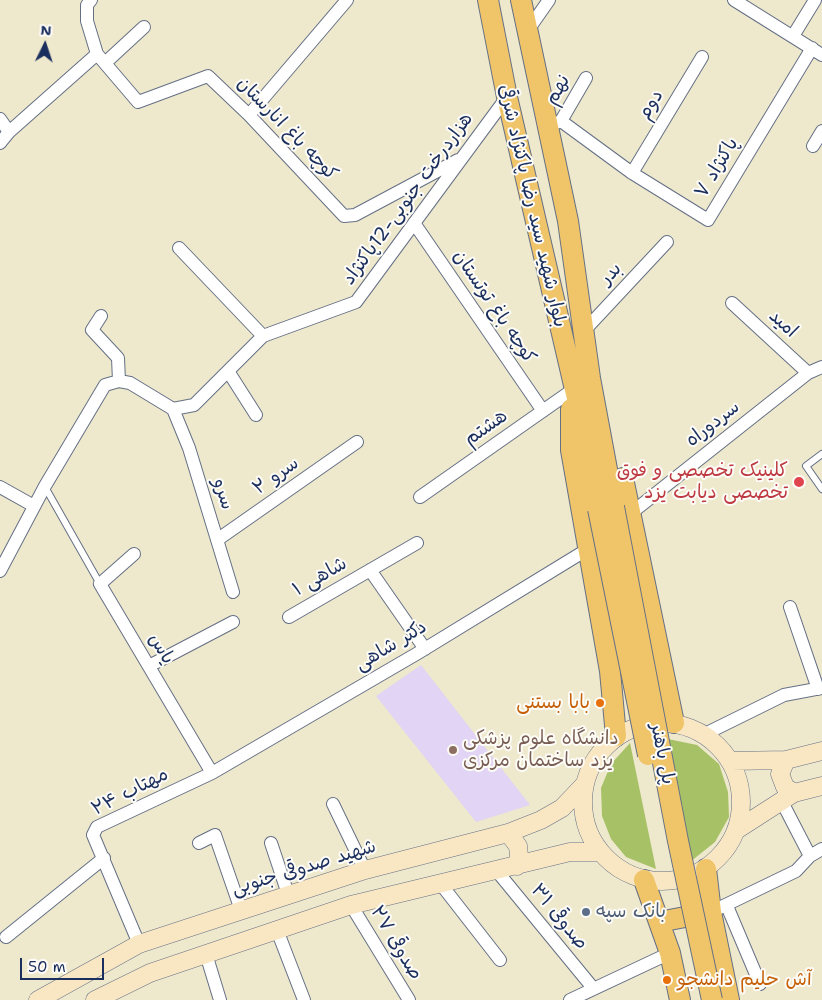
<!DOCTYPE html>
<meta charset="utf-8">
<style>
body{margin:0}
#map{position:relative;width:822px;height:1000px;overflow:hidden;background:#eee8cd;font-family:"Shantell Sans",sans-serif}
canvas{display:block}
.north{position:absolute;left:20px;top:20px;width:50px;height:50px;-webkit-text-stroke:4px #fdfcf7;paint-order:stroke;rotate:4deg;font-size:14px;font-weight:700;line-height:20px;text-align:center;color:#1b2f5e}
.north::after{content:'';display:block;margin:auto;width:18px;height:22px;background:#1b2f5e;clip-path:polygon(50% 0,100% 100%,50% 72%,0 100%)}
.scale{position:absolute;left:20px;top:958px;width:84px;height:22px;box-sizing:border-box;border:2px solid #1b2f5e;border-top:0;padding-left:6px;font-size:15px;line-height:18px;white-space:nowrap;color:#1b2f5e;-webkit-text-stroke:4px #fdfcf7;paint-order:stroke}
</style>
<div id="map">
<canvas width="822" height="1000"></canvas>
<div class="north">N</div>
<div class="scale">50 m</div>
</div>
<script>
const g = document.querySelector('canvas').getContext('2d');
g.lineJoin = 'round';
function paint(path, color) {
  g.fillStyle = color;
  g.fill(path, 'evenodd');
}
function poly(rows) {
  const path = new Path2D();
  for (const r of rows) {
    if (r.length === 3) {
      path.moveTo(r[0] + r[2], r[1]);
      path.arc(r[0], r[1], r[2], 0, 2 * Math.PI);
      continue;
    }
    path.moveTo(r[0], r[1]);
    for (let i = 2; i < r.length; i += 2) path.lineTo(r[i], r[i + 1]);
  }
  return path;
}
function trace(path, color, width, dash) {
  g.strokeStyle = color;
  g.lineWidth = width;
  g.lineCap = dash ? 'butt' : 'round';
  g.setLineDash(dash || []);
  g.stroke(path);
}
function write(font, color, halo, rows, align = 'center') {
  g.font = font + ' "Shantell Sans","Playpen Sans Arabic",sans-serif';
  g.lineWidth = 4;
  g.setLineDash([]);
  g.textBaseline = 'middle';
  g.strokeStyle = halo;
  g.fillStyle = color;
  for (const [text, x, y, turn = 0] of rows) {
    g.save();
    g.translate(x, y);
    g.rotate((+turn || 0) * Math.PI / 180);
    g.textAlign = isNaN(turn) ? turn : align;
    if (halo) g.strokeText(text, 0, 0);
    g.fillText(text, 0, 0);
    g.restore();
  }
}
paint(poly([
 [421,665,530,805,476,822,376,696]
]), '#e1d4f4');
paint(poly([
 [668,739,697,745,719,764,728,792,729,817,715,842,690,862],
 [630,743,656,869,626,857,611,839,602,816,601,788,611,764]
]), '#a7c167');
const service = poly([
 [822,454,806,466,822,489],
 [45,487,100,584]
]);
const minor = poly([
 [734,0,822,55],
 [528,30,549,0],
 [793,36,815,0],
 [97,54,138,102,208,76,249,115,344,216,355,215,458,160],
 [105,63,144,27],
 [249,115,347,0],
 [0,119,9,132],
 [561,121,586,78],
 [549,126,561,121,632,173,708,220,812,48],
 [0,143,9,132,97,54,87,21,87,5,91,0],
 [813,146,822,131],
 [632,173,702,57],
 [414,223,543,411],
 [179,248,263,336],
 [732,303,808,373],
 [101,316,92,330,118,358,119,381],
 [583,332,667,242],
 [228,371,256,415],
 [173,409,189,448,233,592],
 [0,487,34,506],
 [420,497,574,389],
 [630,514,808,373,822,367],
 [217,540,357,442],
 [134,554,100,584,212,773],
 [370,570,425,649],
 [0,571,45,486,105,385,119,381,130,383,173,409,194,405,263,336,356,302,507,97],
 [790,607,818,689],
 [289,617,417,543],
 [149,666,233,622],
 [705,734,784,695,822,688],
 [781,800,810,856],
 [333,804,365,870],
 [199,843,215,835,241,910],
 [271,843,288,894],
 [496,870,593,988],
 [440,883,500,960],
 [351,905,409,1000],
 [727,906,760,984],
 [711,912,796,871,810,856,822,849],
 [277,930,304,1000],
 [6,937,104,858],
 [139,944,93,835,97,827,212,773,418,653,588,549],
 [206,954,220,1000],
 [570,1000,670,953]
]);
const secondary = poly([
 [662,802,79],
 [786,760,780,774,785,787,794,793],
 [731,761,786,760,822,751],
 [738,829,794,793,822,786],
 [508,833,518,846,519,856,517,866],
 [38,1000,139,944,365,870,508,833,541,820,562,808,583,786],
 [95,1000,150,973,351,905,570,852,599,852]
]);
const primary = poly([
 [488,0,507,97,580,411,598,509],
 [521,0,568,221,590,378,614,507],
 [571,409,571,450,610,671,616,736],
 [623,478,674,723],
 [706,869,711,912,729,1000],
 [644,880,670,953,680,1000],
 [659,922,711,912]
]);
trace(service, '#657085', 8);
trace(minor, '#657085', 14);
trace(secondary, '#657085', 19);
trace(primary, '#657085', 22);
trace(service, '#fff', 6);
trace(minor, '#fff', 12);
trace(secondary, '#f9e7c3', 18);
trace(primary, '#f0c469', 20);
const primaryBridge = poly([
 [614,507,678,841,712,1000],
 [598,509,648,755]
]);
trace(primaryBridge, '#657085', 22, []);
trace(primaryBridge, '#f0c469', 20);
for (const [x, y, r, color] of [
 [799,482,6,"#e0444e"],
 [600,703,5,"#e8710a"],
 [453,750,5,"#8d6e63"],
 [586,912,5,"#5c6f8a"],
 [667,980,5,"#e8710a"]
]) {
  const dot = new Path2D();
  dot.arc(x, y, r, 0, 2 * Math.PI);
  g.fillStyle = color;
  g.fill(dot);
  trace(dot, '#fdfcf7', 2);
}
write('19px', '#1b2f5e', '#fdfcf7', [
 ["نهم",558,90,-60],
 ["دوم",651,105,-59],
 ["کوچه باغ انارستان",287,129,46],
 ["پاکنژاد ۷",717,168,-59],
 ["هزاردرخت جنوبی-12پاکنژاد",408,199,-54],
 ["بلوار شهید سید رضا پاکنژاد شرقی",532,206,77],
 ["بدر",611,274,-47],
 ["کوچه باغ توتستان",494,307,56],
 ["امید",783,324,43],
 ["سردوراه",713,424,-38],
 ["هشتم",486,428,-35],
 ["سرو ۲",276,476,-35],
 ["سرو",223,494,73],
 ["شاهی ۱",320,577,-30],
 ["دکتر شاهی",391,646,-31],
 ["یاس",161,649,59],
 ["پل باهنر",662,754,79],
 ["مهتاب ۲۴",130,792,-27],
 ["شهید صدوقی جنوبی",304,868,-17],
 ["صدوقی ۳۱",559,917,51],
 ["صدوقی ۲۷",396,943,59]
]);
write('19px', '#be3a42', '#fdfcf7', [
 ["کلینیک تخصصی و فوق",788,471],
 ["تخصصی دیابت یزد",788,493]
], 'right');
write('19px', '#c56008', '#fdfcf7', [
 ["بابا بستنی",590,703],
 ["آش حلیم دانشجو",677,980,"left"]
], 'right');
write('19px', '#785e54', '#fdfcf7', [
 ["دانشگاه علوم پزشکی",463,739],
 ["یزد ساختمان مرکزی",463,761]
], 'left');
write('19px', '#4e5e75', '#fdfcf7', [
 ["بانک سپه",596,912]
], 'left');
</script>
